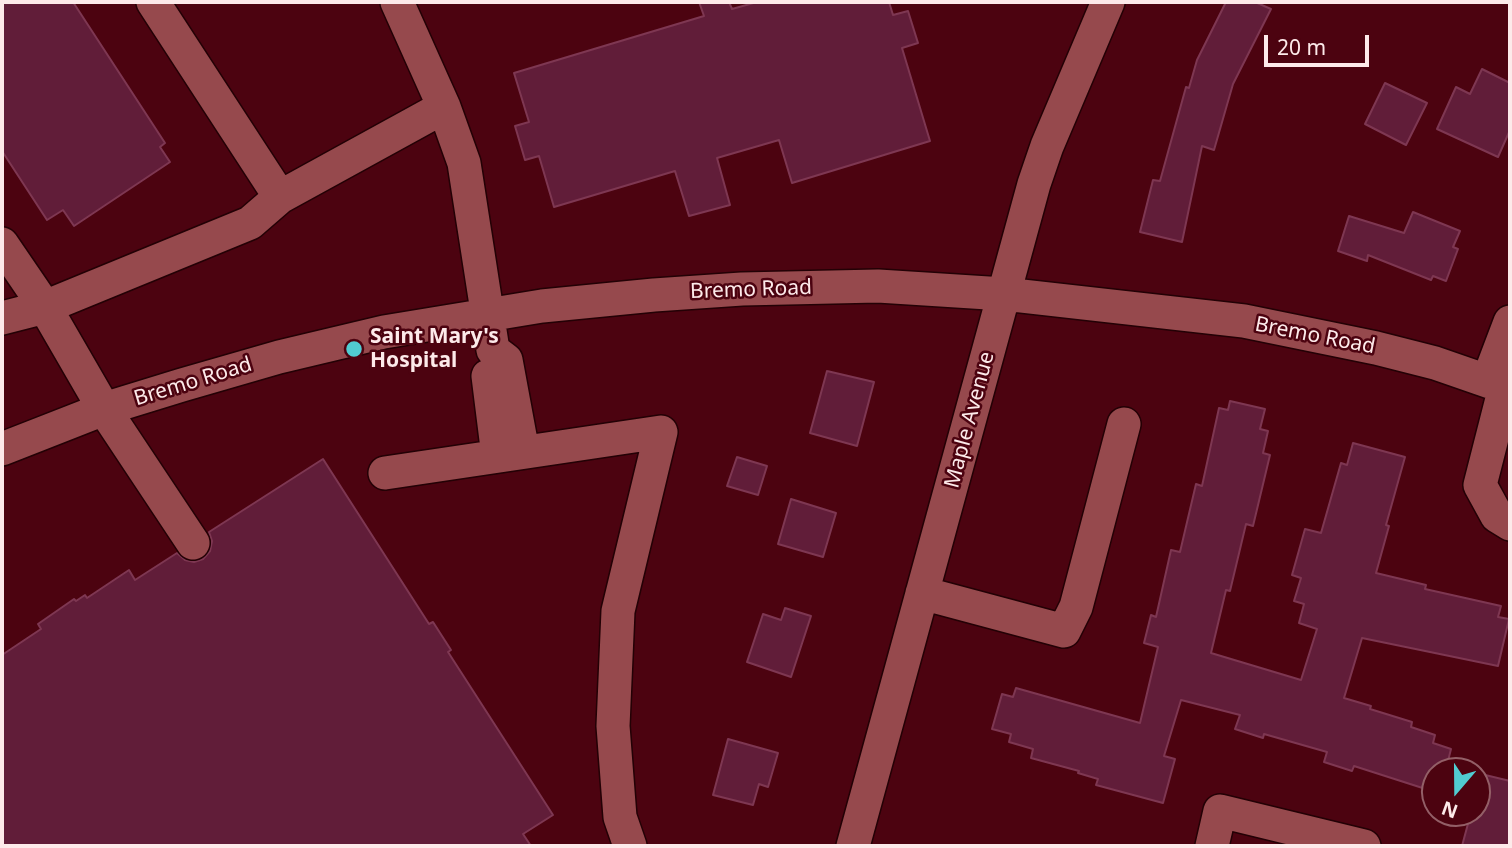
<!DOCTYPE html>
<style>
body{margin:0}
#map{position:relative;width:1512px;height:848px;overflow:hidden;background:#4c0310;font-family:"Noto Sans",sans-serif}
canvas{display:block}
.frame{position:absolute;inset:0;border:4px solid #fdeaea;pointer-events:none}
.north{position:absolute;left:1421px;top:757px;width:70px;height:70px;box-sizing:border-box;background:#4c0310;border:2px solid #935f67;border-radius:50%;rotate:200deg;font-size:19px;font-weight:700;line-height:28px;text-align:center;color:#fdeaea}
.north::after{content:'';display:block;margin:auto;width:24px;height:32px;background:#51ccd1;clip-path:polygon(50% 0,100% 100%,50% 72%,0 100%)}
.scale{position:absolute;left:1264px;top:35px;width:105px;height:32px;box-sizing:border-box;border:4px solid #fdeaea;border-top:0;padding-left:9px;font-size:21px;line-height:24px;white-space:nowrap;color:#fdeaea;-webkit-text-stroke:5px #4c0310;paint-order:stroke}
</style>
<div id="map">
<canvas width="1512" height="848"></canvas>
<div class="frame"></div>
<div class="north">N</div>
<div class="scale">20 m</div>
</div>
<script>
const g = document.querySelector('canvas').getContext('2d');
g.lineJoin = 'round';
function paint(path, color) {
  g.fillStyle = color;
  g.fill(path, 'evenodd');
}
function poly(rows) {
  const path = new Path2D();
  for (const r of rows) {
    path.moveTo(r[0], r[1]);
    for (let i = 2; i < r.length; i += 2) path.lineTo(r[i], r[i + 1]);
  }
  return path;
}
function trace(path, color, width, dash) {
  g.strokeStyle = color;
  g.lineWidth = width;
  g.lineCap = dash ? 'butt' : 'round';
  g.setLineDash(dash || []);
  g.stroke(path);
}
function write(font, color, halo, rows, align = 'center') {
  g.font = font + ' "Noto Sans",sans-serif';
  g.lineWidth = 5;
  g.setLineDash([]);
  g.textBaseline = 'middle';
  g.strokeStyle = halo;
  g.fillStyle = color;
  for (const [text, x, y, turn = 0] of rows) {
    g.save();
    g.translate(x, y);
    g.rotate((+turn || 0) * Math.PI / 180);
    g.textAlign = isNaN(turn) ? turn : align;
    if (halo) g.strokeText(text, 0, 0);
    g.fillText(text, 0, 0);
    g.restore();
  }
}
const building = poly([
 [2,2,73,2,165,143,160,147,170,162,74,226,63,210,47,220,2,151,2,2],
 [699,2,729,2,732,9,757,2,889,2,893,15,908,11,918,43,902,48,930,141,792,183,779,140,717,158,730,205,689,216,675,171,554,207,539,156,525,160,515,126,529,122,514,73,704,16,699,2],
 [1226,2,1255,2,1271,9,1233,84,1214,150,1202,146,1182,242,1140,232,1153,180,1160,181,1186,87,1189,88,1197,60,1226,2],
 [1482,69,1510,83,1510,130,1498,157,1437,129,1456,87,1470,94,1482,69],
 [1385,83,1427,103,1406,145,1365,124,1385,83],
 [1413,212,1460,231,1453,247,1458,249,1446,281,1433,276,1431,280,1368,255,1367,261,1338,251,1349,216,1404,233,1413,212],
 [827,371,874,382,857,446,810,433,827,371],
 [1230,401,1265,409,1260,429,1268,431,1263,453,1270,455,1253,526,1246,524,1230,591,1226,590,1211,653,1301,680,1317,629,1299,623,1304,604,1294,601,1301,578,1292,575,1305,529,1321,533,1341,463,1347,465,1353,443,1405,457,1386,525,1389,526,1376,573,1426,585,1425,589,1501,606,1498,617,1509,619,1498,666,1362,638,1344,698,1371,706,1370,709,1412,722,1411,727,1435,735,1433,743,1451,749,1447,765,1471,771,1435,771,1435,792,1354,766,1352,771,1324,762,1327,752,1264,734,1263,738,1235,729,1240,715,1181,700,1164,756,1175,759,1163,803,1096,785,1098,779,1078,773,1079,771,1031,758,1033,749,1009,742,1011,734,992,729,1002,694,1013,697,1016,688,1140,723,1158,647,1144,643,1151,615,1156,617,1171,550,1180,552,1196,484,1202,486,1219,408,1228,410,1230,401],
 [737,457,767,466,758,495,727,486,737,457],
 [323,459,429,624,433,622,451,650,448,652,553,815,523,834,531,846,2,846,2,655,41,629,38,624,74,599,76,601,85,595,87,598,129,570,135,580,177,553,185,560,194,562,203,559,210,551,212,541,209,532,323,459],
 [791,499,836,513,823,557,778,544,791,499],
 [785,608,811,616,791,677,747,662,763,614,781,620,785,608],
 [728,739,778,753,768,787,759,784,753,805,713,795,728,739],
 [1477,773,1510,781,1510,846,1462,846,1469,820,1462,818,1464,813,1477,813,1477,773]
]);
paint(building, '#611d39');
trace(building, '#7e3752', 2);
const minor = poly([
 [153,2,280,197,250,223,45,307,104,409,193,543],
 [397,2,444,107,464,163,493,350,506,360,523,452],
 [280,197,444,107],
 [2,244,45,307,2,318],
 [488,376,498,456],
 [1488,380,1510,322],
 [1505,387,1480,485,1497,516,1510,524],
 [2,449,104,409,182,385,279,357,384,332,542,306,654,295,742,289,878,286,1004,294,1244,321,1376,348,1435,363,1510,389],
 [385,473,661,432,618,611,613,726,620,817,630,846],
 [922,593,1064,631,1076,607,1124,424],
 [853,846,1034,184,1047,146,1108,2],
 [1212,846,1220,811,1364,846]
]);
trace(minor, '#230105', 36);
trace(minor, '#96494d', 33);
for (const [x, y, r, color] of [
 [354,349,9,"#51ccd1"]
]) {
  const dot = new Path2D();
  dot.arc(x, y, r, 0, 2 * Math.PI);
  g.fillStyle = color;
  g.fill(dot);
  trace(dot, '#4c0310', 2.5);
}
write('21px', '#fdeaea', '#4c0310', [
 ["Bremo Road",751,290,-2],
 ["Bremo Road",1315,336,11],
 ["Bremo Road",193,382,-17],
 ["Maple Avenue",970,420,-75]
]);
write('bold 21px', '#fdeaea', '#4c0310', [
 ["Saint Mary's",370,337],
 ["Hospital",370,361]
], 'left');
</script>
